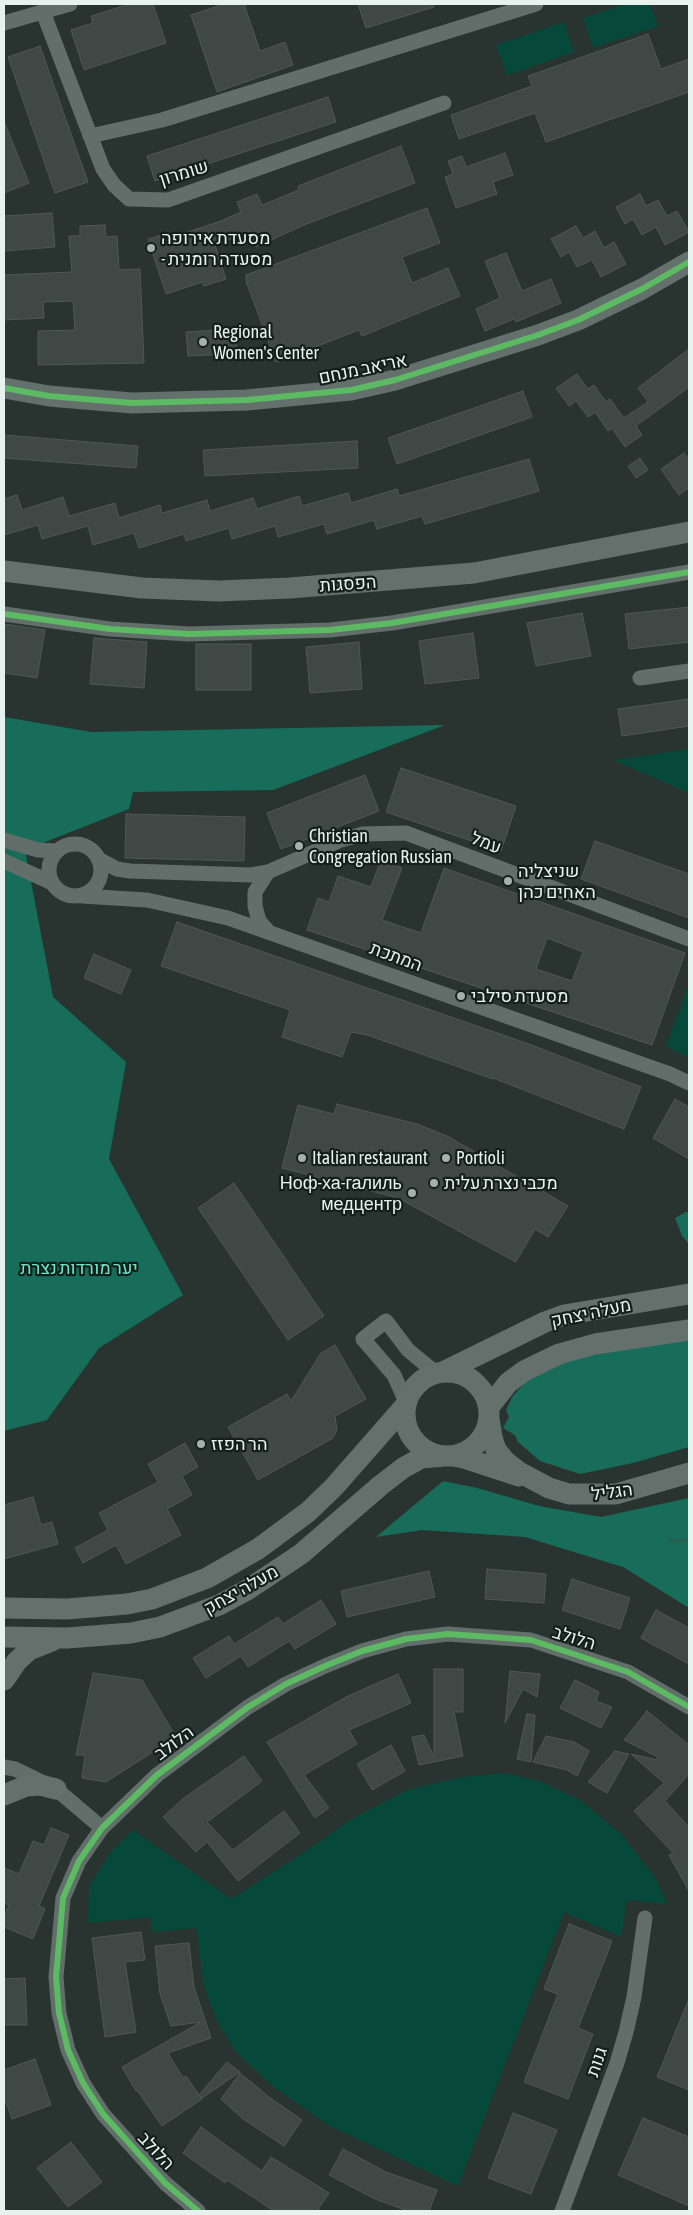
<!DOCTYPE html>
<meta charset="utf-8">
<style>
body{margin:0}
#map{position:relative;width:693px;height:2215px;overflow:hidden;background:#293431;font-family:"Asap Condensed",sans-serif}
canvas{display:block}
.frame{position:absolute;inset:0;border:5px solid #e5f2ed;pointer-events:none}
</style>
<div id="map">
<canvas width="693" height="2215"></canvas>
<div class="frame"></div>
</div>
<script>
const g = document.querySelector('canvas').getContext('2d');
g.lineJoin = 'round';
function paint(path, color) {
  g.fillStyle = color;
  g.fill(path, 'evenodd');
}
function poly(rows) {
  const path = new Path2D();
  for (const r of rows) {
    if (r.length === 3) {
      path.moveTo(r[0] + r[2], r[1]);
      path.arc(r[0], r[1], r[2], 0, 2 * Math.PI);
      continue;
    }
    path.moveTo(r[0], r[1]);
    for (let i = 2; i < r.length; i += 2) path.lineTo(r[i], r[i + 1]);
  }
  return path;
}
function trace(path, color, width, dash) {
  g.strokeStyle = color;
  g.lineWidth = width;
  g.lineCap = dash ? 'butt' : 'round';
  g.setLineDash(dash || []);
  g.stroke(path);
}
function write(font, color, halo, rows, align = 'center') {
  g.font = font + ' "Asap Condensed",Heebo,sans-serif';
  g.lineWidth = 4.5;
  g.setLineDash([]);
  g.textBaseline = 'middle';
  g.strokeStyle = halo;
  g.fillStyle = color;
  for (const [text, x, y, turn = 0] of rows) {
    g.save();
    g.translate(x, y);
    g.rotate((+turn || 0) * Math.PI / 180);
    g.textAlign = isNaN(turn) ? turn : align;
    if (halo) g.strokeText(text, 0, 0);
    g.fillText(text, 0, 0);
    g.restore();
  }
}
paint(poly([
 [626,4,650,4,658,26,593,48,583,18],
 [564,22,574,52,507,75,496,45],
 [689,749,689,793,613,760],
 [689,982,689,1056,685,1056,666,1046],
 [503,1773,539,1781,581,1801,620,1833,655,1877,668,1904,627,1900,621,1937,564,1912,458,2186,328,2125,272,2086,235,2051,217,2021,204,1987,196,1928,152,1932,150,1917,88,1923,89,1886,111,1851,133,1830,231,1899,300,1855,353,1818,407,1790,461,1777]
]), '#06483a');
paint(poly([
 [4,717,91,732,445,725,273,790,133,792,129,809,25,850,53,997,126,1062,109,1159,183,1295,99,1348,47,1420,4,1431],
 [686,1212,689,1212,689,1244,682,1236,675,1218],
 [689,1330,689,1447,633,1463,580,1474,540,1461,518,1442,515,1435,503,1428,509,1417,506,1410,512,1397,531,1376,562,1362],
 [443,1481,477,1488,539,1506,601,1517,689,1498,689,1608,623,1567,525,1537,422,1530,376,1537]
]), '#176d5a');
trace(poly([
 [671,1541,689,1540]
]), '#236251', 5);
const building = poly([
 [130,4,153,4,166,43,84,70,71,30,93,23,91,16,130,4],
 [224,4,244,4,260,51,285,42,293,65,217,92,191,15,224,4],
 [358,4,433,4,434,7,366,28,358,4],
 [648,34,661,69,689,59,689,92,546,142,535,113,459,139,451,115,532,86,528,76,648,34],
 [40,46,88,182,55,193,8,57,40,46],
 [328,97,336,122,155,181,147,156,328,97],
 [4,121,29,183,4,193,4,121],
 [401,146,415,183,304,225,256,247,250,231,215,245,226,279,204,286,202,282,166,294,148,239,168,233,170,238,221,221,241,212,237,202,257,194,262,205,299,190,298,186,401,146],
 [505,153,513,175,493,182,497,194,456,208,445,177,453,174,448,161,462,156,466,167,505,153],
 [640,194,646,206,658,200,667,216,677,211,689,232,665,245,656,227,642,235,633,219,625,224,616,207,640,194],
 [427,208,440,243,402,257,412,283,448,268,460,296,362,336,359,330,276,362,246,281,246,275,427,208],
 [52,213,55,247,4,251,4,216,52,213],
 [105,225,106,237,117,236,119,270,140,269,144,363,38,365,38,331,75,330,73,301,43,302,44,318,4,320,4,275,72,272,69,236,80,236,80,226,105,225],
 [576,226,583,238,595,231,604,248,614,242,626,264,601,277,592,260,577,267,569,252,561,257,551,239,576,226],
 [506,253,522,291,551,279,561,303,516,322,514,319,485,331,476,309,500,298,485,261,506,253],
 [236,329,237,354,188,356,186,332,236,329],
 [689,349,689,387,636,426,642,435,625,447,612,428,608,431,595,412,588,417,576,401,569,406,556,388,577,374,588,389,594,385,606,402,610,399,624,418,648,402,638,388,689,349],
 [523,391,532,417,397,464,388,438,523,391],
 [4,435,138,446,136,468,4,458,4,435],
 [357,441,358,468,205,476,203,450,357,441],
 [684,453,689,460,689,488,679,495,661,469,684,453],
 [640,458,648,470,636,478,628,466,640,458],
 [529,459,539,491,425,524,422,516,377,529,374,520,327,534,324,524,278,537,275,526,232,539,229,528,186,541,184,534,139,548,134,533,93,545,88,526,42,539,38,525,4,535,4,499,17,495,22,510,63,497,69,516,115,503,119,518,160,505,162,513,207,500,210,511,253,498,257,509,299,496,302,506,348,493,351,503,397,489,399,496,529,459],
 [689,607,689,642,629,649,625,614,689,607],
 [582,613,591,656,536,666,527,623,582,613],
 [4,624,45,630,37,678,4,673,4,624],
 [473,633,479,678,425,684,419,641,473,633],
 [94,638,147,642,144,688,90,684,94,638],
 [359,642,362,689,310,693,306,647,359,642],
 [196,644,251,644,251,690,196,690,196,644],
 [689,699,689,726,622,736,618,709,689,699],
 [401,768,516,806,501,851,386,812,401,768],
 [365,775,379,811,281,849,267,813,365,775],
 [126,814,245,817,244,861,125,858,126,814],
 [595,841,689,874,689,918,581,879,595,841],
 [381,860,402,868,382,920,421,933,444,868,685,953,652,1045,307,930,318,898,329,902,338,876,371,887,381,860],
 [547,938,583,952,572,981,536,969,547,938],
 [177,922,526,1043,641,1087,624,1129,493,1078,493,1079,367,1035,351,1032,342,1057,282,1037,290,1010,161,966,177,922],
 [94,954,131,970,121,994,84,978,94,954],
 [675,1099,689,1107,689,1159,653,1138,675,1099],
 [337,1104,417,1124,447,1136,568,1206,548,1237,535,1229,516,1262,398,1198,282,1168,298,1105,334,1114,337,1104],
 [234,1183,324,1316,288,1340,198,1208,234,1183],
 [335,1345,366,1399,335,1416,337,1430,333,1438,258,1480,228,1427,287,1394,291,1401,321,1353,335,1345],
 [185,1443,198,1467,182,1476,192,1495,167,1509,181,1535,126,1564,116,1545,83,1563,75,1548,108,1530,99,1513,158,1482,148,1464,185,1443],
 [33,1497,41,1525,52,1522,58,1544,4,1559,4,1505,33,1497],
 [487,1569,546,1574,544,1603,485,1599,487,1569],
 [429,1571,435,1597,347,1617,341,1591,429,1571],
 [572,1579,630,1598,620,1629,562,1610,572,1579],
 [321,1600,336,1624,295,1649,289,1641,248,1667,241,1656,206,1678,193,1658,229,1636,234,1644,278,1617,283,1624,321,1600],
 [656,1610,689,1628,689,1664,641,1638,656,1610],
 [434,1669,463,1669,463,1712,454,1712,463,1756,419,1765,412,1737,424,1735,434,1757,434,1669],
 [510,1671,540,1674,537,1697,523,1689,505,1723,510,1671],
 [93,1673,142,1680,176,1737,106,1782,82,1778,85,1755,76,1755,93,1673],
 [398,1674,411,1703,349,1730,357,1744,304,1775,329,1808,315,1818,267,1742,348,1696,398,1674],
 [575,1680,599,1692,596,1701,612,1707,601,1728,560,1708,575,1680],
 [647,1711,689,1745,689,1774,665,1801,689,1827,689,1891,669,1855,673,1853,634,1811,664,1783,631,1754,657,1760,658,1757,624,1740,647,1711],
 [527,1714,535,1715,531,1762,517,1759,527,1714],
 [546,1736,574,1742,589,1751,577,1776,567,1770,533,1762,546,1736],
 [391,1745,405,1771,372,1790,357,1764,391,1745],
 [615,1751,629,1754,607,1793,588,1782,615,1751],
 [244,1756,262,1781,207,1822,233,1850,284,1811,300,1833,238,1881,207,1842,196,1852,163,1817,184,1798,244,1756],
 [51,1828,69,1835,39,1906,45,1909,33,1939,4,1927,4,1917,9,1905,4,1903,4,1868,19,1874,33,1841,44,1845,51,1828],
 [569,1924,612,1941,578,2028,593,2034,568,2099,524,2082,558,1994,544,1989,569,1924],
 [141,1932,145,1960,125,1962,136,2032,105,2037,92,1938,141,1932],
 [189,1943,194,1987,211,2038,168,2053,183,2078,186,2076,199,2095,227,2062,240,2072,202,2098,200,2096,202,2099,162,2126,137,2090,136,2091,122,2067,201,2022,171,2026,160,1994,155,1946,189,1943],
 [25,1978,27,2025,4,2025,4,1979,25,1978],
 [689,1999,689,2090,657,2077,689,1999],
 [35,2059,51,2105,12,2119,4,2097,4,2070,35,2059],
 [240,2073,269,2097,302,2120,284,2146,243,2119,221,2099,240,2073],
 [513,2113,557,2130,531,2194,488,2178,513,2113],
 [643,2118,689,2137,689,2206,618,2175,643,2118],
 [201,2127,262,2171,271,2157,329,2193,317,2211,274,2211,227,2180,225,2183,183,2153,201,2127],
 [71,2142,102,2182,68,2207,37,2168,71,2142],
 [343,2149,386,2172,437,2190,429,2211,408,2211,375,2199,329,2175,343,2149]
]);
paint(building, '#3f4845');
trace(building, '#4e5855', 1);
trace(poly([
 [43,12,103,169,114,185,129,199,168,200,444,103],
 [4,23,70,4],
 [90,136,162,120,536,4],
 [4,614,110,629,189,634,330,630,392,623,689,572],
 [640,678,689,671],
 [4,840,38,850,57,851],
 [75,870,26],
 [98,859,117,869,130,871,251,875,268,872,341,840,363,834,406,833,689,939],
 [4,861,52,883],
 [82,896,147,900,228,918,670,1074,689,1083],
 [267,930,259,921,255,906,255,892,268,872],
 [406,1402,394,1375,363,1339,386,1321,408,1350,436,1373],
 [4,1767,15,1769,56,1789,102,1828],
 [198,2211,165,2183,103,2114,83,2083,68,2050,59,2013,56,1977,63,1898,79,1861,102,1828,157,1775,248,1707,286,1684,325,1666,362,1651,406,1639,448,1634,531,1640,628,1672,689,1707],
 [562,2211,617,2063,626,2032,634,1997,645,1918]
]), '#626e6a', 15);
trace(poly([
 [4,388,49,396,132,403,247,400,351,390,395,380,538,335,578,320,642,289,689,262],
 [4,571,142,588,219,591,290,588,474,573,689,532],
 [447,1414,42],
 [443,1372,545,1322,564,1315,689,1294],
 [489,1407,508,1383,524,1371,559,1354,595,1344,689,1330],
 [489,1419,492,1437,496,1450,505,1461,519,1472,549,1488,569,1494,616,1494,689,1473],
 [452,1456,464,1458,519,1476],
 [4,1608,67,1609,127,1604,152,1599,207,1578,258,1549,308,1512,334,1487,405,1406],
 [4,1637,67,1638,131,1633,160,1627,219,1605,247,1590,301,1554,381,1485,403,1468,421,1458,444,1456],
 [4,1680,17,1661,29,1650,52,1641],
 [4,1795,26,1786,40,1785,56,1789]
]), '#63706c', 21);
trace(poly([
 [4,388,49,396,132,403,247,400,351,390,395,380,538,335,578,320,642,289,689,262],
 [4,614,110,629,189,634,330,630,392,623,689,572],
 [198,2211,165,2183,103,2114,83,2083,68,2050,59,2013,56,1977,63,1898,79,1861,102,1828,157,1775,248,1707,286,1684,325,1666,362,1651,406,1639,448,1634,531,1640,628,1672,689,1707]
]), '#5cba63', 6);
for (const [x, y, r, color] of [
 [151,248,5,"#a3b0ab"],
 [203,342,5,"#a3b0ab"],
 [299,846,5,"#a3b0ab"],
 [508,881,5,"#a3b0ab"],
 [461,996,5,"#a3b0ab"],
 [302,1158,5,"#a3b0ab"],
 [446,1158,5,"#a3b0ab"],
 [434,1183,5,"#a3b0ab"],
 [412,1193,5,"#a3b0ab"],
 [201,1444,5,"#a3b0ab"]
]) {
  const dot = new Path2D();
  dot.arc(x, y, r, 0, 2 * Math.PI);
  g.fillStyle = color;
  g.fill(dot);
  trace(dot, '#141e1b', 2);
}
write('18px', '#e5f2ed', '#141e1b', [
 ["שומרון",184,173,-17],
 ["אריאב מנחם",363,369,-12],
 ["הפסגות",348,584,-4],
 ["עמל",486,843,21],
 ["המתכת",396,957,20],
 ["מעלה יצחק",591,1313,-12],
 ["הגליל",612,1492,-7],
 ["מעלה יצחק",241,1590,-29],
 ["הלולב",574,1638,17],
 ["הלולב",174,1743,-37],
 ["גנות",597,2062,-71],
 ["הלולב",156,2151,47]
]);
write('18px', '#e5f2ed', '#141e1b', [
 ["מסעדת אירופה",161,238],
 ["- מסעדה רומנית",161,259],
 ["Regional",213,332],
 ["Women's Center",213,353],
 ["Christian",309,836],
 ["Congregation Russian",309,857],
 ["שניצליה",518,871],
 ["האחים כהן",518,892],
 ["מסעדת סילבי",471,996],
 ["Italian restaurant",312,1158],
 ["Portioli",456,1158],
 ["Ноф-ха-галиль",402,1183,"right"],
 ["медцентр",402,1204,"right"],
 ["מכבי נצרת עלית",444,1183],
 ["הר הפזז",211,1444]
], 'left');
write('18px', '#6be7c5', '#141e1b', [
 ["יער מורדות נצרת",79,1268]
]);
</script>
